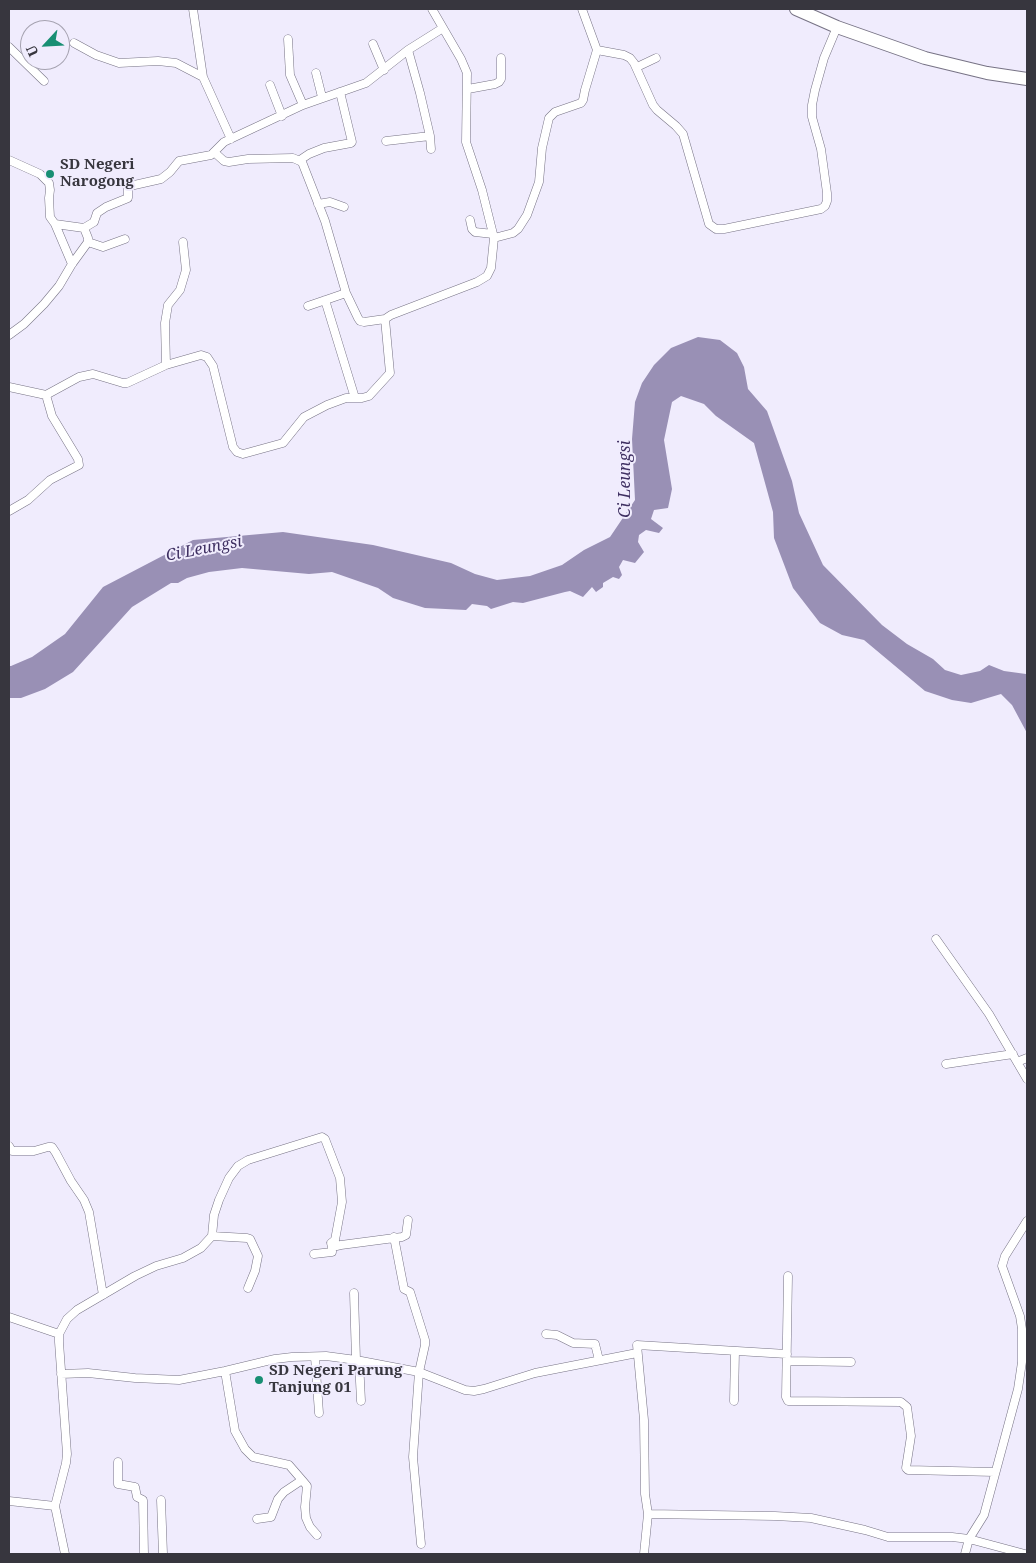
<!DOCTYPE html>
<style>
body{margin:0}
#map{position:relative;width:1036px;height:1563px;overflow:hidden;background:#f0ecfd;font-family:"Noto Serif",serif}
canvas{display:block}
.frame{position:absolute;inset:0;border:10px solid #37363e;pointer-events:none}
.north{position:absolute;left:20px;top:20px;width:50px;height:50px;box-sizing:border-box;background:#f0ecfd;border:1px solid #a6a3b1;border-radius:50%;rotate:245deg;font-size:14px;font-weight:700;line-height:20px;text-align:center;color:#37363e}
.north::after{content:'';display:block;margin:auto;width:18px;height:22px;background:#188f73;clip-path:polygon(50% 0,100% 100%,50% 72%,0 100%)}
</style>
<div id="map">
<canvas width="1036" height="1563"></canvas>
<div class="frame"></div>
<div class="north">U</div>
</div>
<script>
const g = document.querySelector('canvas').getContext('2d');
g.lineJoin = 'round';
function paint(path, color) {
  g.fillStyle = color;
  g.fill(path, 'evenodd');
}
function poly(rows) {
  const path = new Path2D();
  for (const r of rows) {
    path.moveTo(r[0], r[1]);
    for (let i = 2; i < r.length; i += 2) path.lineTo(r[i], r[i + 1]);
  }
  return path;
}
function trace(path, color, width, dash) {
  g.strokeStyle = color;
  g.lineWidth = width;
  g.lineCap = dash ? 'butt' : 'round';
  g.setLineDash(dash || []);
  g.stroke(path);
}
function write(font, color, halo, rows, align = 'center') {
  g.font = font + ' "Noto Serif",serif';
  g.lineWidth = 4;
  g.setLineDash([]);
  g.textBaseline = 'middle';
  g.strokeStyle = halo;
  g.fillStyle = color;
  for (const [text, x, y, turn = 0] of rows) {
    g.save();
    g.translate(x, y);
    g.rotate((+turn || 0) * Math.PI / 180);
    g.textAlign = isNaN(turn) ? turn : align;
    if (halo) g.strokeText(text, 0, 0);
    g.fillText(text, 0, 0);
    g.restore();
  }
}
paint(poly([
 [698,337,720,340,737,353,744,367,748,389,767,411,792,481,799,513,823,565,882,625,907,644,933,659,945,670,961,675,980,671,989,665,1004,671,1026,674,1027,733,1012,705,1001,694,971,703,952,700,925,691,864,640,842,635,820,623,793,588,774,538,773,512,754,443,716,416,704,404,681,396,672,402,664,440,672,489,668,508,654,510,651,519,663,528,659,533,646,530,639,535,638,542,644,552,635,563,623,560,619,567,622,575,619,579,613,577,603,583,603,587,596,592,592,587,583,597,570,591,565,592,523,603,513,602,491,609,487,606,472,604,466,610,425,608,393,598,378,588,332,572,309,574,242,568,209,572,187,578,178,583,171,583,132,607,73,672,45,689,21,698,9,698,9,666,11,666,32,657,65,634,103,587,193,540,283,532,373,545,451,563,475,574,497,580,530,576,562,565,584,550,610,537,635,500,632,439,635,402,642,383,654,365,671,348]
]), '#9990b5');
const street = poly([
 [193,9,203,77],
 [288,39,290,75,303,105],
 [74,43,96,55,119,63,158,61,176,63,203,77,231,139],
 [373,44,384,70],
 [9,47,44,81],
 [408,50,420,93,430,136,431,149],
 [597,50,624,55,630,58,634,63,653,105,657,110,676,126,683,134,709,224,716,229,724,229,821,209,825,206,827,201,827,193,821,149,812,117,812,105,815,90,824,58,837,27],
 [637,67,656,58],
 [316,73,322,97],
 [270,85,282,116],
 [468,89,495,84,499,82,501,79,501,58],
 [386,141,430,136],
 [214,152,224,161,229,162,248,159,293,158,302,162,325,221,346,293,358,318,360,321,364,322,385,319],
 [9,160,40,174,49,183,50,190,49,198,50,217,55,224,84,228,88,238,88,242,72,264,59,286,44,304,24,324,9,335],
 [300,160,309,154,324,148,351,143,352,142,340,92],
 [318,204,330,202,344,207],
 [470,220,472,229,475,232,493,234],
 [55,224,72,264],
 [84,228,94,222,97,213,106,207,128,198,128,189,130,186,161,179,170,172,179,161,211,155,224,142,303,105,366,83,408,50,443,28],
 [494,238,513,233,518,229,527,215,539,182,542,148,549,118,555,112,581,103,583,100,585,90,597,50,582,9],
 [88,242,103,247,125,239],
 [325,300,355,398],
 [308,306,346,293],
 [166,365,165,323,168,305,180,290,186,270,183,242],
 [9,387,46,395],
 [9,511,28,500,50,480,79,465,78,459,52,416,46,395,79,377,93,374,123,383,127,383,166,365,201,355,207,357,213,366,233,447,237,452,243,454,283,443,304,417,327,405,346,398,362,398,369,396,390,373,385,319,391,315,477,282,487,276,491,268,494,238,482,190,466,142,467,73,461,59,432,9],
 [936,939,989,1014,1027,1079],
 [1017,1062,1027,1058],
 [946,1064,1013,1054],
 [9,1146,12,1151,34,1151,48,1147,52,1147,56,1153,71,1181,84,1200,89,1212,103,1295],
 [212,1236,247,1238,250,1239,258,1256,255,1271,248,1288],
 [394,1237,404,1289,410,1292,425,1340,425,1345,419,1372,413,1457,421,1544],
 [314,1254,332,1252,332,1247,341,1245,402,1237,406,1235,408,1220],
 [788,1276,786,1397,788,1401,901,1402,907,1407,911,1436,906,1468,908,1470,995,1472],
 [354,1293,356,1360],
 [9,1317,59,1334],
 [546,1334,557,1335,573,1343,595,1344,599,1360],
 [315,1357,319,1413],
 [359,1361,361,1401],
 [788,1361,851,1362],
 [225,1371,235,1431,245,1449,253,1457,289,1465,302,1480],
 [61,1374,88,1373,135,1378,179,1380,225,1371,275,1359,292,1357,326,1356,356,1360,419,1372,465,1390,474,1391,484,1389,535,1373,637,1353],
 [734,1401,735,1351],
 [118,1462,118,1484,135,1487,137,1497,143,1500,144,1554],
 [161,1500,163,1554],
 [9,1501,55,1506],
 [648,1514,645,1494,644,1420,637,1345,787,1354],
 [257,1519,271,1517,278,1499,284,1492,302,1480,307,1486,305,1507,306,1518,310,1527,317,1535],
 [65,1554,55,1506,66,1463,67,1454,59,1342,59,1334,67,1319,77,1310,135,1276,156,1266,183,1258,201,1248,212,1236,214,1215,219,1200,229,1178,238,1166,248,1160,322,1137,325,1139,340,1178,342,1202,335,1240,331,1243,332,1247],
 [644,1554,648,1514,775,1516,811,1518,865,1530,888,1537,952,1537,969,1539,1025,1554],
 [965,1554,969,1539,984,1515,1018,1389,1022,1362,1022,1329,1020,1316,1002,1266,1005,1256,1027,1221]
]);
const primary = poly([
 [796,9,837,27,925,58,987,73,1027,79]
]);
trace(street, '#777385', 9);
trace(primary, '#777385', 14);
trace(street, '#fff', 8);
trace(primary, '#fff', 12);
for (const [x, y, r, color] of [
 [50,174,5,"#188f73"],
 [259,1380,5,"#188f73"]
]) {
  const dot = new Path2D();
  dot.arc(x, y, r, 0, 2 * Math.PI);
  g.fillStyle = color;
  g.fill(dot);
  trace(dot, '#f0ecfd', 2);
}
write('bold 15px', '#37363e', '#f0ecfd', [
 ["SD Negeri",60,165],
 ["Narogong",60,182],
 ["SD Negeri Parung",269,1371],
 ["Tanjung 01",269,1388]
], 'left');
write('italic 16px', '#3f3062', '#f0ecfd', [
 ["Ci Leungsi",625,479,-90],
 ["Ci Leungsi",204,549,-11]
]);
</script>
